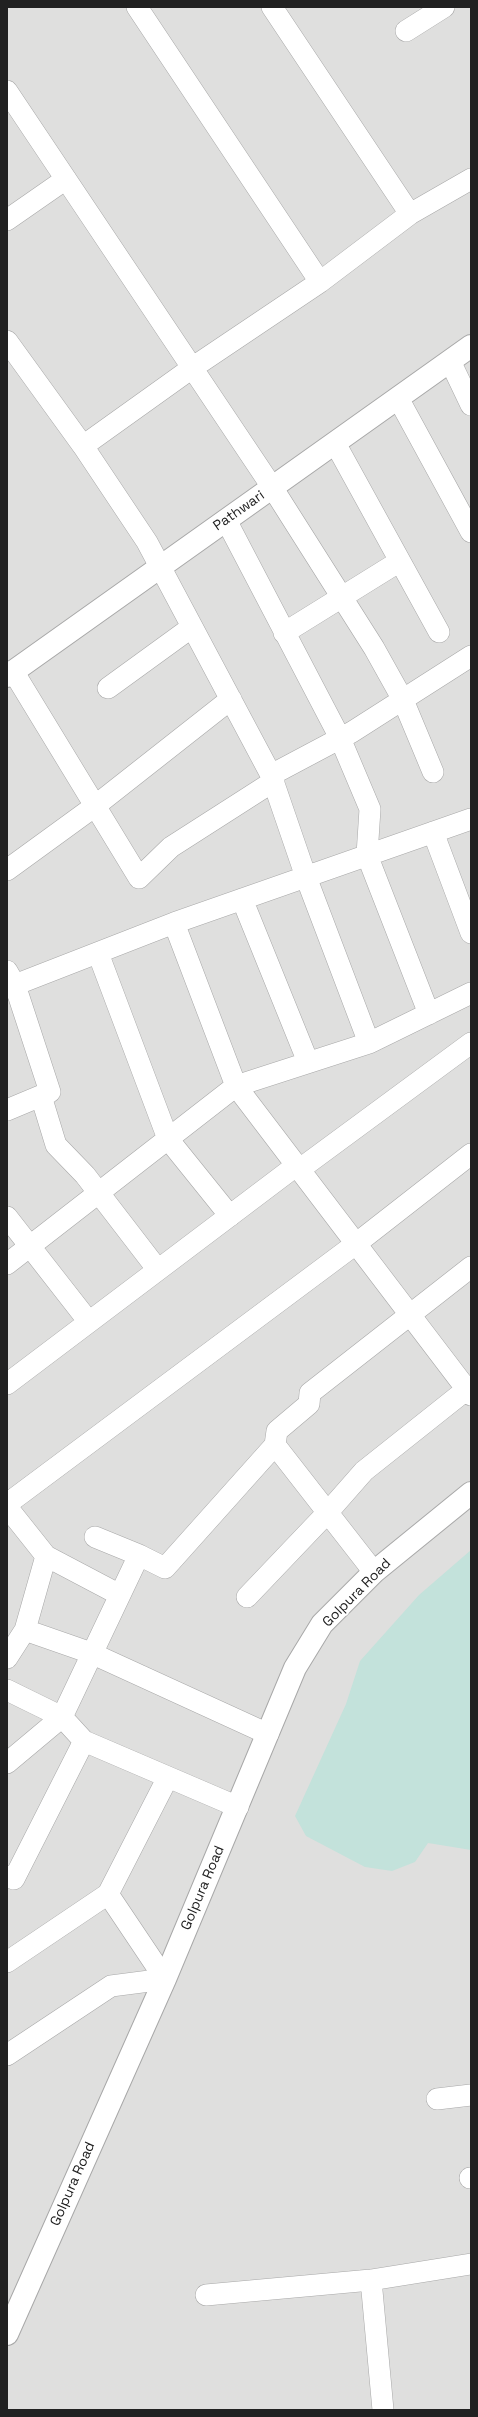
<!DOCTYPE html>
<style>
body{margin:0}
#map{position:relative;width:478px;height:2417px;overflow:hidden;background:#f2f1e8;font-family:"Space Grotesk",sans-serif}
canvas{display:block}
.frame{position:absolute;inset:0;border:8px solid #212121;pointer-events:none}
</style>
<div id="map">
<canvas width="478" height="2417"></canvas>
<div class="frame"></div>
</div>
<script>
const g = document.querySelector('canvas').getContext('2d');
g.lineJoin = 'round';
function paint(path, color) {
  g.fillStyle = color;
  g.fill(path, 'evenodd');
}
function poly(rows) {
  const path = new Path2D();
  for (const r of rows) {
    path.moveTo(r[0], r[1]);
    for (let i = 2; i < r.length; i += 2) path.lineTo(r[i], r[i + 1]);
  }
  return path;
}
function trace(path, color, width, dash) {
  g.strokeStyle = color;
  g.lineWidth = width;
  g.lineCap = dash ? 'butt' : 'round';
  g.setLineDash(dash || []);
  g.stroke(path);
}
function write(font, color, halo, rows, align = 'center') {
  g.font = font + ' "Space Grotesk",sans-serif';
  g.lineWidth = 4;
  g.setLineDash([]);
  g.textBaseline = 'middle';
  g.strokeStyle = halo;
  g.fillStyle = color;
  for (const [text, x, y, turn = 0] of rows) {
    g.save();
    g.translate(x, y);
    g.rotate((+turn || 0) * Math.PI / 180);
    g.textAlign = isNaN(turn) ? turn : align;
    if (halo) g.strokeText(text, 0, 0);
    g.fillText(text, 0, 0);
    g.restore();
  }
}
paint(poly([
 [7,7,471,7,471,2410,7,2410]
]), '#dfdfde');
paint(poly([
 [471,1550,471,1850,428,1843,415,1862,392,1871,365,1867,306,1836,295,1816,346,1704,360,1661,419,1595]
]), '#c3e2db');
const minor = poly([
 [137,7,320,282],
 [272,7,410,214],
 [406,31,444,7],
 [7,91,272,487,374,648,403,700,433,772],
 [7,220,66,179],
 [7,341,83,446,147,542,271,775,306,877,369,1043],
 [450,361,471,405],
 [398,398,471,532],
 [335,443,439,632],
 [83,446,192,368,320,282,410,214,471,179],
 [226,520,340,738,370,809,367,855,429,1014],
 [284,633,400,561],
 [13,671,139,878,171,847,274,781],
 [108,688,192,627],
 [271,775,352,732,471,656],
 [433,832,471,933],
 [7,870,95,806,231,699],
 [242,899,308,1062],
 [174,923,236,1086,471,1395],
 [98,953,168,1139,230,1216],
 [7,971,15,985,50,1092,7,1110],
 [7,988,174,923,471,819],
 [41,1096,56,1145,85,1175,158,1270],
 [300,1169,471,1043],
 [7,1217,89,1322],
 [7,1264,236,1086,369,1043,471,993],
 [7,1384,297,1165],
 [275,1445,374,1572],
 [7,1504,357,1243,471,1154],
 [7,1507,46,1556,25,1630,7,1658],
 [95,1537,139,1555,165,1568,275,1445,277,1431,309,1404,310,1393,471,1267],
 [46,1556,120,1595],
 [247,1597,328,1512,364,1471,471,1386],
 [25,1630,91,1653,268,1734],
 [7,1690,62,1717,84,1741,238,1807],
 [7,1763,62,1717,139,1555],
 [7,1876,14,1879,84,1741],
 [7,1962,108,1894,168,1777],
 [7,2055,111,1986,165,1979,108,1894],
 [437,2099,471,2095],
 [470,2178,471,2178],
 [371,2280,383,2410],
 [206,2295,371,2280,471,2264]
]);
const tertiary = poly([
 [7,676,471,346],
 [7,2334,165,1979,295,1668,322,1624,374,1572,471,1493]
]);
trace(minor, '#a8a8a8', 22);
trace(tertiary, '#a8a8a8', 24);
trace(minor, '#fff', 21);
trace(tertiary, '#fff', 22);
write('14px', '#212121', '#fff', [
 ["Pathwari",239,511,-35],
 ["Golpura Road",357,1593,-45],
 ["Golpura Road",203,1888,-67],
 ["Golpura Road",73,2184,-66]
]);
</script>
